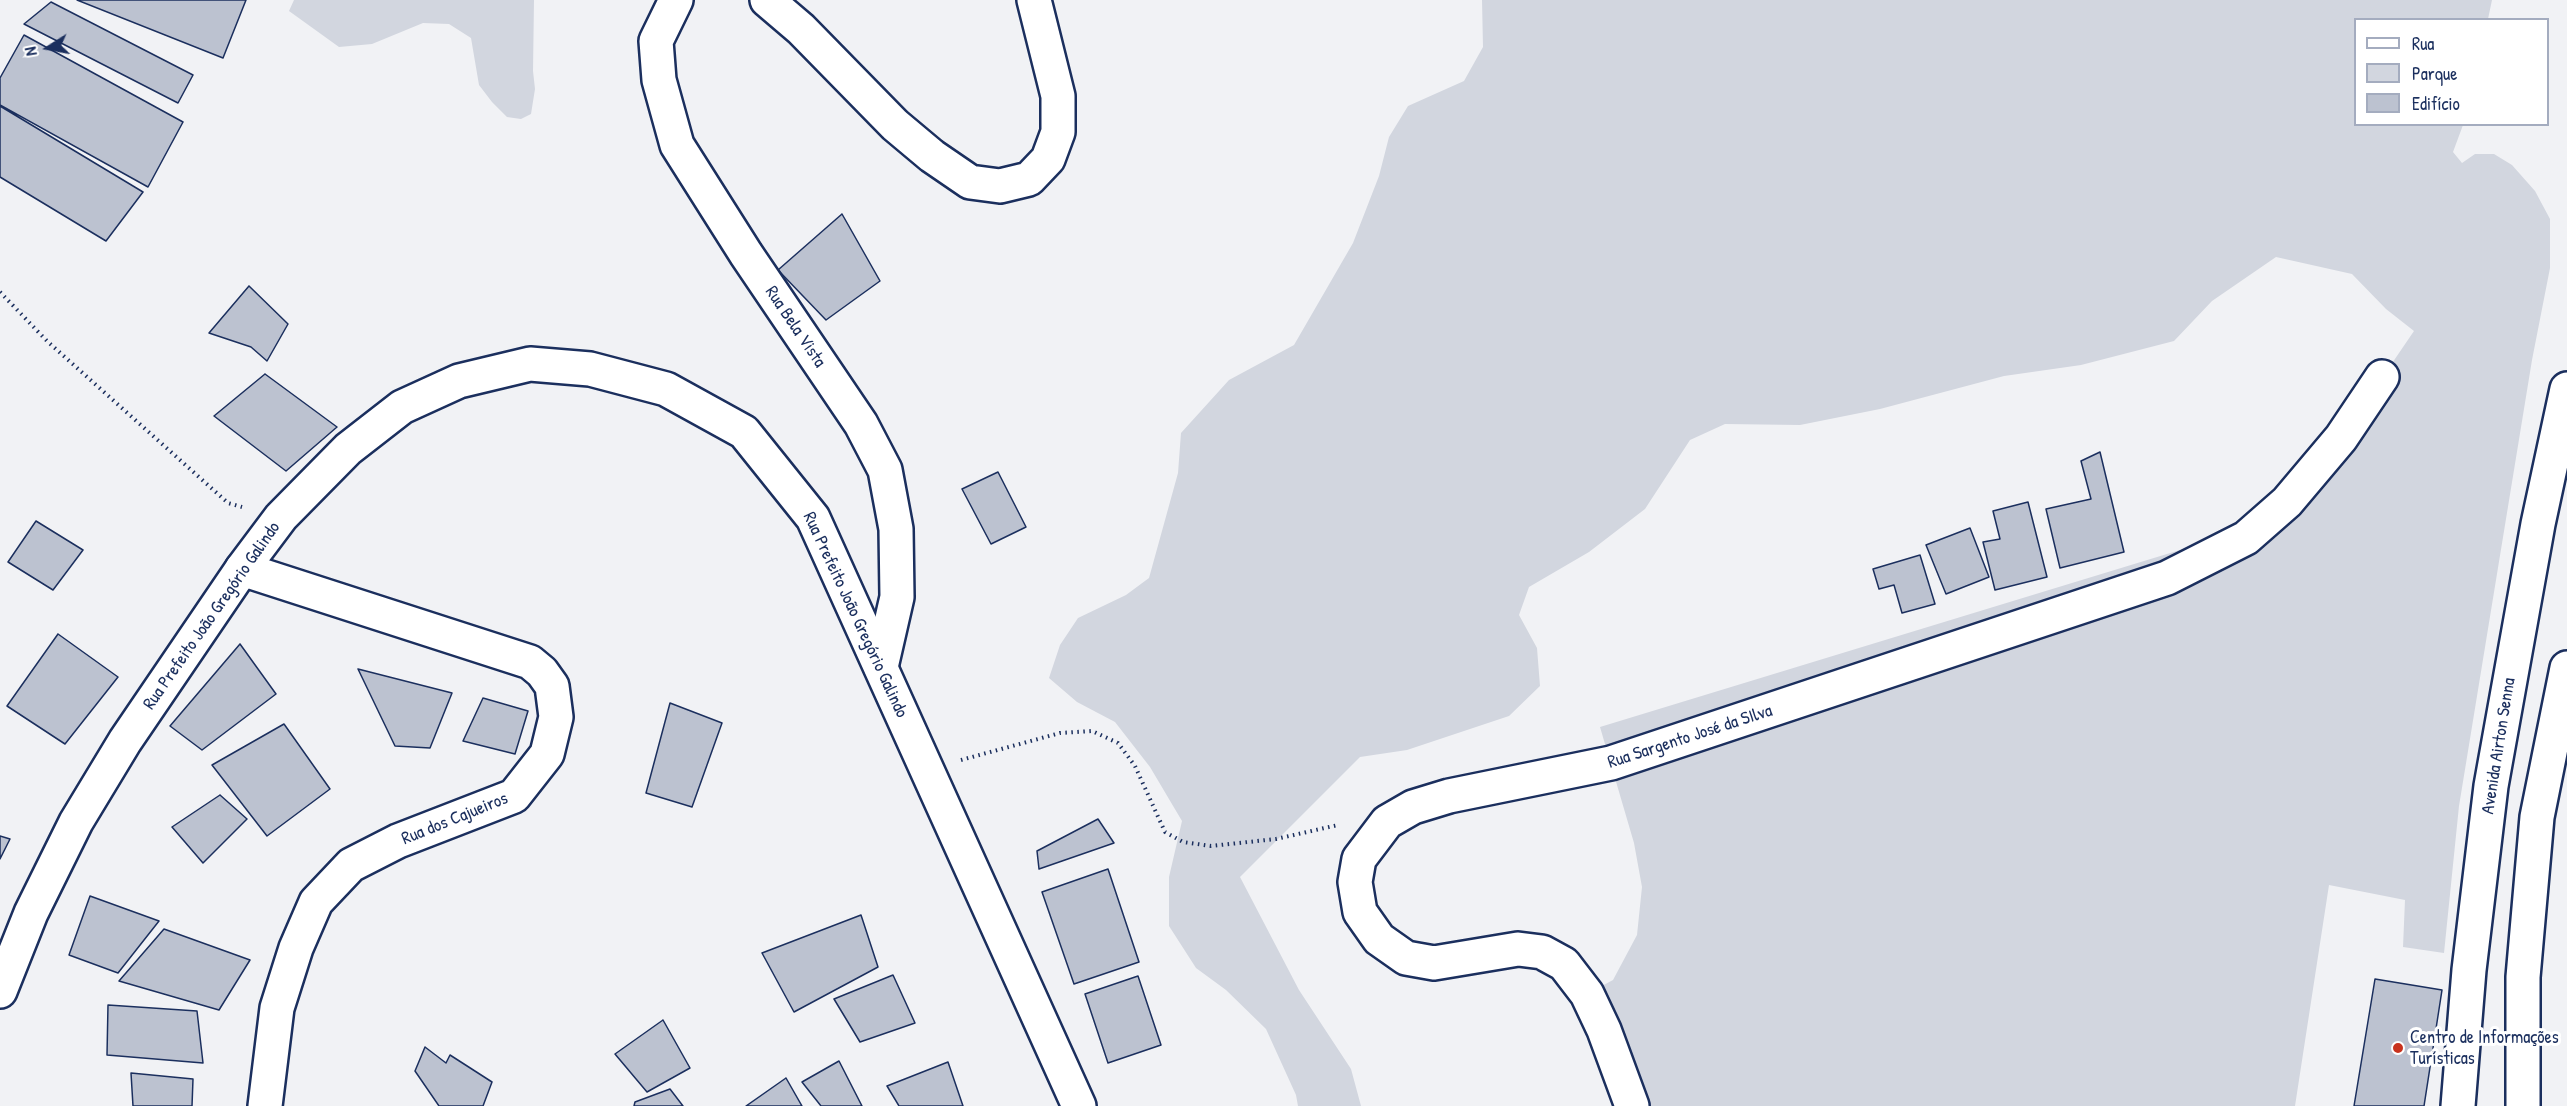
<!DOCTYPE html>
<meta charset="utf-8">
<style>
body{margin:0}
#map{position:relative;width:2567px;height:1106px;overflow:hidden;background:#f1f2f5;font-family:"Patrick Hand",sans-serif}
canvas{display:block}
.legend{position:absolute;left:2354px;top:18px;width:195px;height:108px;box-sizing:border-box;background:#fff;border:2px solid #a4acbf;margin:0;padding:8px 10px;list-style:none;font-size:18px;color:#1b2f5e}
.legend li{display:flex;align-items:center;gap:12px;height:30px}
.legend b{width:30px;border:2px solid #a4acbf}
.north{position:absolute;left:18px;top:18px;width:60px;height:60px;-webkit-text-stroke:4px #fff;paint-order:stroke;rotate:259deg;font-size:16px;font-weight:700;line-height:24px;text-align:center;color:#1b2f5e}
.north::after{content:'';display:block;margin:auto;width:21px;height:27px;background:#1b2f5e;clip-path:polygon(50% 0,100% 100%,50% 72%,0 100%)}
</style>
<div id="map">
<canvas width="2567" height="1106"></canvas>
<ul class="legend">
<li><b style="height:8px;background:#fff"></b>Rua</li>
<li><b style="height:16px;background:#d2d6df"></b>Parque</li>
<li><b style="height:16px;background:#bcc2d0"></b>Edifício</li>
</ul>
<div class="north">N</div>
</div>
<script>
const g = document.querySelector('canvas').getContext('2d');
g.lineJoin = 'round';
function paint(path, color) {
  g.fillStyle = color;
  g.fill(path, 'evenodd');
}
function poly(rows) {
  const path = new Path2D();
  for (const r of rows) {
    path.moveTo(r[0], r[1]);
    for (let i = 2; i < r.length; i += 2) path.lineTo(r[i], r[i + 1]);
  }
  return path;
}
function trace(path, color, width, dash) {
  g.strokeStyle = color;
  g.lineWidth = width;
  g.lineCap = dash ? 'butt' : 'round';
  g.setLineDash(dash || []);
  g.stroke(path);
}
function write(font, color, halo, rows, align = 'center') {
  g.font = font + ' "Patrick Hand",sans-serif';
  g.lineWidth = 6;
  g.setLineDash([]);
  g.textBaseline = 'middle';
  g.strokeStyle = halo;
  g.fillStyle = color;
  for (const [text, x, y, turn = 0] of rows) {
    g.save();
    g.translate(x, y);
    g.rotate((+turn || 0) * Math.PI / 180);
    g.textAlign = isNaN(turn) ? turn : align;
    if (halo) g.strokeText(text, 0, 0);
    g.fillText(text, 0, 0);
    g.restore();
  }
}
paint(poly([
 [294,0,534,0,533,71,535,89,531,114,521,119,507,117,492,102,479,85,471,38,449,24,423,23,372,44,339,47,289,11],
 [1482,0,2492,0,2488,19,2356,20,2356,124,2463,125,2453,152,2462,163,2475,154,2494,154,2512,165,2535,191,2550,219,2550,268,2532,360,2459,806,2444,953,2403,947,2405,900,2329,885,2295,1106,1632,1106,1587,994,1613,980,1637,935,1642,887,1634,843,1600,727,2262,525,2341,438,2414,331,2386,309,2352,274,2276,257,2212,301,2174,341,2081,365,2004,376,1880,409,1800,425,1725,424,1690,440,1645,509,1589,552,1529,587,1519,615,1537,648,1540,686,1509,716,1407,750,1360,757,1240,877,1299,990,1351,1069,1361,1106,1298,1106,1296,1095,1266,1029,1226,990,1196,968,1169,926,1169,877,1182,821,1150,767,1115,722,1077,702,1049,678,1060,645,1078,618,1126,595,1149,578,1178,473,1181,433,1229,380,1294,345,1353,243,1379,176,1389,137,1408,106,1464,81,1483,47]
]), '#d2d6df');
const building = poly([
 [77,0,246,0,223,58,77,0],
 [51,2,193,75,178,103,24,24,51,2],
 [24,35,183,122,148,187,0,105,0,78,24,35],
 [0,106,143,192,106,241,0,177,0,106],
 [842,214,880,281,826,320,778,270,842,214],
 [249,286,288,324,267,361,251,347,209,333,249,286],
 [265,374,337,427,286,471,214,416,265,374],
 [2100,452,2124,552,2060,568,2046,509,2091,499,2081,461,2100,452],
 [998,472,1026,527,991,544,962,489,998,472],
 [2028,502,2047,577,1995,590,1983,542,2000,539,1993,511,2028,502],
 [36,521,83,550,53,590,8,562,36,521],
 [1970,528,1989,577,1946,594,1926,545,1970,528],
 [1920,555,1935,604,1902,613,1894,585,1879,589,1873,569,1920,555],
 [58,634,118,677,65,744,7,706,58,634],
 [240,644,276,694,202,750,170,726,240,644],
 [358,669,452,693,430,748,395,746,358,669],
 [483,698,528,711,515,754,463,741,483,698],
 [670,703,722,723,692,807,646,793,670,703],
 [284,724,330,789,267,836,212,765,284,724],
 [220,795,247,819,203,863,172,827,220,795],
 [1098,819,1114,843,1039,869,1037,851,1098,819],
 [0,836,10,839,0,859,0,836],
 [1108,869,1139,962,1074,984,1042,892,1108,869],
 [90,896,159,921,118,973,69,955,90,896],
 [861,915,878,967,794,1012,762,953,861,915],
 [164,929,250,960,219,1010,119,981,164,929],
 [893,975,915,1023,860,1042,834,999,893,975],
 [1138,976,1161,1045,1108,1063,1085,994,1138,976],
 [2375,979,2442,990,2424,1106,2354,1106,2375,979],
 [108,1005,197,1011,203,1063,107,1055,108,1005],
 [663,1020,690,1068,647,1092,615,1054,663,1020],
 [425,1047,446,1063,450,1055,492,1082,483,1106,439,1106,415,1071,425,1047],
 [839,1061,862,1106,821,1106,802,1082,839,1061],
 [948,1062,963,1106,899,1106,887,1086,948,1062],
 [131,1073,193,1079,192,1106,133,1106,131,1073],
 [786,1078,802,1106,746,1106,786,1078],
 [670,1089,683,1106,634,1106,635,1102,670,1089]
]);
paint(building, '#bcc2d0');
trace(building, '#1b2f5e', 1.5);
const street = poly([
 [676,0,656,41,659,80,677,145,746,254,861,424,885,470,896,529,897,597,881,667],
 [767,0,801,29,895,125,932,156,970,182,1000,186,1029,179,1048,159,1058,132,1058,96,1034,0],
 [242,569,530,662,542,672,552,686,556,717,547,754,514,796,398,841,351,865,316,902,296,948,277,1008,265,1106],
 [1632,1106,1604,1030,1587,994,1564,964,1542,952,1518,949,1434,963,1406,958,1379,939,1360,912,1355,882,1359,859,1387,822,1413,807,1449,796,1611,763,2167,578,2246,538,2287,502,2341,438,2382,377]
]);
const secondary = poly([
 [0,991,31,913,76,822,125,741,242,569,281,517,348,449,402,407,459,381,530,364,590,369,666,389,744,432,813,518,1079,1106],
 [2458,1106,2469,970,2491,786,2538,524,2567,389],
 [2523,1106,2523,977,2537,817,2567,668]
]);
trace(street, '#1b2f5e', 38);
trace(secondary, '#1b2f5e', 38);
trace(poly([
 [0,292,47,341,228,503,242,507],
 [961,760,1060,733,1092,731,1118,743,1135,766,1165,832,1183,842,1211,846,1276,839,1338,825]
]), '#1b2f5e', 4, [1.5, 4.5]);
trace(street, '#fff', 33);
trace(secondary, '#fff', 33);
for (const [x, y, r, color] of [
 [2398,1048,6,"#c8321e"]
]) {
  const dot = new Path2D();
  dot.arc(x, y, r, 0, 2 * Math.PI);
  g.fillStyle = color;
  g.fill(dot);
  trace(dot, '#fff', 2);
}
write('18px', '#1b2f5e', '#fff', [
 ["Rua Bela Vista",795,327,56],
 ["Rua Prefeito João Gregório Galindo",855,615,65],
 ["Rua Prefeito João Gregório Galindo",212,616,-55],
 ["Rua Sargento José da SIlva",1690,737,-18],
 ["Avenida Airton Senna",2499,746,-81],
 ["Rua dos Cajueiros",455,819,-22]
]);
write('18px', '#1b2f5e', '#fff', [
 ["Centro de Informações",2410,1038],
 ["Turísticas",2410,1059]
], 'left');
</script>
